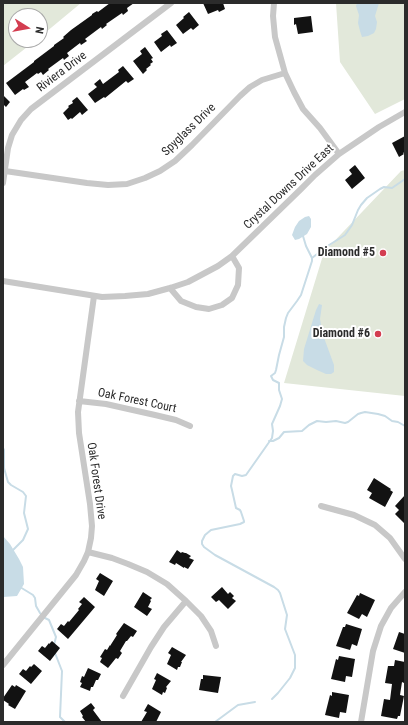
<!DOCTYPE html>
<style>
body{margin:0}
#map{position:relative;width:408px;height:725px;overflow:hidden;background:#fff;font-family:"Roboto Condensed",sans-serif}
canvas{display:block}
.frame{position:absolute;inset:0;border:4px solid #2b2b2b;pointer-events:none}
.north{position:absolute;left:8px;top:8px;width:40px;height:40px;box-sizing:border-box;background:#fff;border:1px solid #aaa;border-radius:50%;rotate:101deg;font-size:11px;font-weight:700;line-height:16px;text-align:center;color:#2b2b2b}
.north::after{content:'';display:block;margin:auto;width:14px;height:18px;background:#d33d50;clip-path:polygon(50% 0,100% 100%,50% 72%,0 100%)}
</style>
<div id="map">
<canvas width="408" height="725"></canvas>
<div class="frame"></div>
<div class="north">N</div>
</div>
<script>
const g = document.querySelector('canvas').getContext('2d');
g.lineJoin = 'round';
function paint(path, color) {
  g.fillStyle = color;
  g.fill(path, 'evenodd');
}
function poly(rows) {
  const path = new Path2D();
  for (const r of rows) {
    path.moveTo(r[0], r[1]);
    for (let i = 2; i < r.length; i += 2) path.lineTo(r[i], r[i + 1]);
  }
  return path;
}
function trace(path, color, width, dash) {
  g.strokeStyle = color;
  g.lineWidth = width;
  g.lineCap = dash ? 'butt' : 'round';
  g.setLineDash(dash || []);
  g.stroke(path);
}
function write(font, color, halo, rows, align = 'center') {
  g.font = font + ' "Roboto Condensed",sans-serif';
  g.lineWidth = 4;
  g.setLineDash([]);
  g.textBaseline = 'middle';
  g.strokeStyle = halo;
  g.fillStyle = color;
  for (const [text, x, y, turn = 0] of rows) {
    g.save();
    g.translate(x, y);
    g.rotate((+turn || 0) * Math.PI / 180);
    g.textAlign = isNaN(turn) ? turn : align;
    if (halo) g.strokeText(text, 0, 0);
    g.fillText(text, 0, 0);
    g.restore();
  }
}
paint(poly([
 [3,3,81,3,40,37,40,16,16,16,16,40,36,40,3,66],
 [336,3,405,3,405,99,375,114,340,62],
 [405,170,405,396,284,383,324,252,401,171]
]), '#e2e8da');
paint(poly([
 [357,3,379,3,375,16,377,22,376,29,374,33,368,36,362,37,360,31,358,23,359,15,356,6],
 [309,216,311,219,311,227,307,234,299,239,295,240,292,235,295,227,299,221,305,217],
 [319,304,322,305,320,319,323,335,334,365,334,372,331,374,326,374,317,370,307,365,303,361,304,349,316,310],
 [3,536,10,544,19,559,23,567,24,584,17,596,3,597]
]), '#c8dce6');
trace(poly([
 [312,258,326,247,345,235,352,225,358,210,361,205,367,198,380,189,384,187,392,188,405,179],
 [3,431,3,433],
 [269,441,273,441,279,438,284,432,302,431,309,425,317,421,326,422,336,421,345,423,348,422,358,414,361,413,365,412,378,414,385,416,392,421,398,422,405,426],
 [3,448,4,450,4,468,8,482,11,485,23,492,26,496,24,513,28,529,23,540,11,552],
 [20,587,33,595,35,598,36,606,40,613,43,617,49,620,56,637,54,645],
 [55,653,62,671,60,717,65,722],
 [272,699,278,693,290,678,295,668,295,655,285,629,287,615,280,593,278,590,274,587,215,555,204,547,202,544,202,541,205,535,211,530,240,524,244,522,244,521,241,512,240,510,236,508,232,490,231,486,233,476,235,474,242,476,246,475,272,438,273,431,272,424,280,406,282,399,279,390,279,383,273,380,271,376,275,373,276,370,279,355,284,337,284,327,286,318,288,313,297,301,301,295,312,261,312,258,306,246,303,236],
 [215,722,238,705,255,702]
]), '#c8dce6', 2);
paint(poly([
 [110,3,134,3,127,8,128,11,123,15,122,13,106,24,107,25,102,29,101,27,85,39,87,41,81,45,80,43,67,53,69,56,64,60,63,58,48,69,49,70,43,75,41,72,38,74,37,73,25,82,29,87,24,90,23,89,15,95,6,83,34,62,34,61,54,46,54,45,64,38,63,37,71,30,92,15,92,14,97,11,98,12],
 [203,3,223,3,225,9,219,12,218,10,208,14],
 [189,12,199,25,193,30,191,28,183,34,176,25,184,18,183,17],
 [311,16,313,32,298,34,296,24,294,25,294,18],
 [167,30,177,43,171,47,170,45,161,52,154,42,162,36,161,34],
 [145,47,153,58,151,59,153,62,150,64,151,65,146,69,147,70,143,74,133,61,142,54,140,51],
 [123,66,134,79,128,83,126,81,105,98,104,97,95,103,88,94,97,87,94,84,100,79,103,84,119,72,118,70],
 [3,95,10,102,6,107,3,104],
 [77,97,88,110,82,115,80,112,72,119,71,118,68,120,63,113,69,107,68,106,73,103,72,101],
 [405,136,405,152,403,153,404,154,399,157,392,143],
 [355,165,365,178,352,189,345,180,352,174,349,170],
 [374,478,391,489,390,490,393,492,385,507,369,498,372,493,367,490],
 [405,495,405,524,395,514,399,510,395,506],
 [177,550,181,553,182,552,185,553,186,553,191,556,189,558,194,560,188,569,184,567,184,568,176,563,175,565,169,562],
 [100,573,113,581,104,596,95,590,99,581,96,579],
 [222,587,228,594,230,592,234,596,232,598,236,601,228,609,219,600,216,602,211,597],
 [143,592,152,598,150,600,151,601,148,607,152,609,147,616,134,607],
 [360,593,375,600,367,617,362,614,359,619,347,613,357,595,359,596],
 [84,597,95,607,68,639,57,629,61,624,64,626,68,621,69,622,79,610,78,609,82,604,79,602],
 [124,623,137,631,133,637,131,636,127,641,126,641,120,651,122,653,118,659,116,658,108,668,100,662,102,658,100,657,105,649,107,650,110,645,110,646,117,635,116,634],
 [346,624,362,629,357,646,352,644,350,650,336,646,343,627,345,627],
 [399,632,405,634,405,653,393,649],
 [52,641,60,648,50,661,38,651,42,646,45,648,49,643,49,644],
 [172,647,186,655,181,662,182,662,180,667,178,667,177,670,167,664,171,655,168,653],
 [339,656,355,659,352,677,346,676,345,682,331,679,336,659,338,660],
 [395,660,405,662,405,679,404,683,402,682,400,695,404,696,400,716,398,716,397,719,381,716,384,699,390,700,392,684,385,683,388,666,394,666],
 [34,664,42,671,31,684,19,674,23,669,26,671,30,666,31,667],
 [88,668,101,674,98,680,96,680,93,687,91,687,90,691,80,687,82,683,80,682,82,676,84,677],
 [157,673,171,681,166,687,167,688,165,693,163,692,162,695,152,689,156,680,154,679],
 [203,675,221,677,218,693,199,690,201,679,203,679],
 [12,685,15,687,16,685,26,691,15,709,8,705,9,704,3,700,3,698],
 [332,692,349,695,346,713,340,712,339,718,325,715,330,695,332,696],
 [91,703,95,708,93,710,102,722,86,722,82,717,83,716,80,711],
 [148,704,161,712,156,722,141,722,147,712,144,711]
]), '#121212');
trace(poly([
 [274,3,273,16,275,37,285,73,294,92,303,109,320,128,339,154],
 [5,171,87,183,108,185,127,184,145,178,160,171,175,161,192,145,240,96,250,87,262,80,285,73],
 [3,183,8,148,12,135,21,120,31,109,171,3],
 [3,281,102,297,125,296,148,294,170,288,188,282,218,266,232,256,301,189,315,175,339,154,379,127,405,112],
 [170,288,181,301,196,307,209,309,222,305,232,298,238,285,239,268,232,256],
 [79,401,106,404,155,415,176,420,190,426],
 [321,506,354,515,375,525,390,538,405,559],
 [88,552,112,558,128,564,147,572,167,584,186,601,201,616,211,631,216,646],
 [3,665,76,575,84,561,88,552,91,538,92,526,90,504,79,433,78,412,94,296],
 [123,696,151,647,164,627,186,601],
 [361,722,373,651,381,626,391,608,405,592]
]), '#c8c8c8', 6);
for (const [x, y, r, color] of [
 [383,253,4,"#d33d50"],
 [378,334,4,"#d33d50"]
]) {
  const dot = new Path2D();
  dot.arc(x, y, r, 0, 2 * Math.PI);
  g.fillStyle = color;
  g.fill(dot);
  trace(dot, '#fff', 1.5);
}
write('12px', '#2b2b2b', '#fff', [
 ["Riviera Drive",62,72,-37],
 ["Spyglass Drive",189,130,-44],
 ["Crystal Downs Drive East",289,187,-43],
 ["Oak Forest Court",137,401,12],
 ["Oak Forest Drive",96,481,82]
]);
write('bold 12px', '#2b2b2b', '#fff', [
 ["Diamond #5",375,253],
 ["Diamond #6",370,334]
], 'right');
</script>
